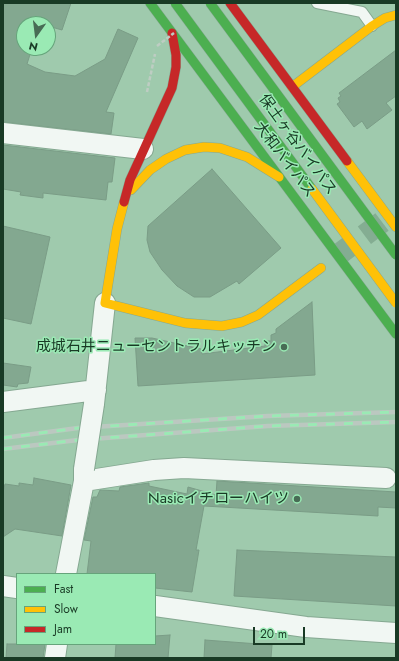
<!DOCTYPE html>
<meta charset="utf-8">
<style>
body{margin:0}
#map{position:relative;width:399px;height:661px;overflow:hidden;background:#9fcaad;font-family:Jost,sans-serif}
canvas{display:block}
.frame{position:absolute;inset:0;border:4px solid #193a25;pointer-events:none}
.legend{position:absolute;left:16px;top:573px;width:140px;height:72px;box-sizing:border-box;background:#9aeab4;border:1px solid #66a47b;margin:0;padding:5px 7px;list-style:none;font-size:12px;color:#193a25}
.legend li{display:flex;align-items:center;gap:8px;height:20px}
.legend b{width:20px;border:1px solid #66a47b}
.north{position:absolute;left:16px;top:16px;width:40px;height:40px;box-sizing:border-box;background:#9aeab4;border:1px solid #66a47b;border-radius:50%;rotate:194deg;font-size:11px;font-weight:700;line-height:16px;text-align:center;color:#193a25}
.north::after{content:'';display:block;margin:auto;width:14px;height:18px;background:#486c55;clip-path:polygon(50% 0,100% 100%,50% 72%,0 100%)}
.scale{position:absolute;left:253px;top:627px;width:52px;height:18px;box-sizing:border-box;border:2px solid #193a25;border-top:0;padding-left:5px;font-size:12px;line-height:14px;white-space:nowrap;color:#193a25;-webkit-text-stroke:3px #9aeab4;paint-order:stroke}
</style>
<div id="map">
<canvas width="399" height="661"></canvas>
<div class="frame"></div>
<ul class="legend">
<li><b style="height:5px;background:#4caf50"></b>Fast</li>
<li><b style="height:5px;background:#ffc107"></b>Slow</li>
<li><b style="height:5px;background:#c62828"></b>Jam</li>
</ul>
<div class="north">N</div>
<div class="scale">20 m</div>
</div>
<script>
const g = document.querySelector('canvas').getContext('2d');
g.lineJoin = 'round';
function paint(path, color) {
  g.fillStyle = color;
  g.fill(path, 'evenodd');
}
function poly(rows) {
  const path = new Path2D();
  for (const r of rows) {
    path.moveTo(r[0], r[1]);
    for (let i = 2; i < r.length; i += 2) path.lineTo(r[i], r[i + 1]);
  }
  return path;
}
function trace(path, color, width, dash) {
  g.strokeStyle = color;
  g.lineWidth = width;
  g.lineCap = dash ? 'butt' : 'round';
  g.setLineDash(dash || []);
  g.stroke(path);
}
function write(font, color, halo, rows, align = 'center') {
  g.font = font + ' Jost,"Noto Sans JP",sans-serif';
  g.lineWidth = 3;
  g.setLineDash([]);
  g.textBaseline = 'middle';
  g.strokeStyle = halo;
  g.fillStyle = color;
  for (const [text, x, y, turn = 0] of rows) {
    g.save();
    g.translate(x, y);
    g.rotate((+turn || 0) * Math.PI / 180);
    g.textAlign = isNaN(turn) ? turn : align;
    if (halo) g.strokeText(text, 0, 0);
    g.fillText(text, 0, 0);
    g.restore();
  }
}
const building = poly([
 [3,3,71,3,62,30,48,26,48,24,24,24,24,48,32,48,27,64,45,72,75,76,105,59,118,29,138,38,106,112,114,113,111,134,3,122,3,3],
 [396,50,396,96,386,103,392,110,367,129,362,121,354,127,337,104,340,102,338,98,341,96,339,93,396,50],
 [3,145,115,158,112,182,108,182,106,200,43,193,43,198,20,195,21,192,3,189,3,145],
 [212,169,281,248,239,284,237,281,210,297,194,297,177,286,162,270,150,252,147,240,148,226,212,169],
 [3,226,50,237,31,324,3,318,3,226],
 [312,302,315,375,138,386,135,338,152,338,201,349,202,354,265,346,265,341,271,341,271,335,276,333,276,329,312,302],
 [3,363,31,367,28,383,18,384,17,387,3,385,3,363],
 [34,478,71,485,62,536,15,529,3,537,3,492,5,484,19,486,19,483,33,485,34,478],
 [217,481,396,492,396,508,378,507,378,516,204,506,196,550,199,550,192,592,155,588,155,574,87,574,91,541,84,540,93,497,97,497,100,490,119,491,120,487,149,483,149,486,187,494,188,487,216,495,217,481],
 [237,550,396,557,396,606,234,596,237,550],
 [170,635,168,658,115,658,116,644,155,644,155,636,170,635],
 [205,640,272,645,271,658,204,658,205,640],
 [7,644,45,644,43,658,6,658,7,644]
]);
paint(building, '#83a890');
trace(building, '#7a9c86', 1);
trace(poly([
 [338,255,390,216]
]), '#84ad92', 22, [22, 11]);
const lane = poly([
 [317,3,362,12,372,26]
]);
const street = poly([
 [3,133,143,149],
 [3,402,96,390],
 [94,404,105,303],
 [84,481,154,470,184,468,386,478],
 [66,574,84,481,84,469],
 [3,586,17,588],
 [155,606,306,627,396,633],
 [55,658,57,644]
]);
const fast = poly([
 [150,3,396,334]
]);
const slow = poly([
 [292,87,372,26,385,18,396,15],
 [347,161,396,227],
 [131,190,150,170,166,159,185,150,204,147,220,148,247,157,279,177],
 [124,202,117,229,105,303,185,323,222,326,242,322,258,315,321,268]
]);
const jam = poly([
 [230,3,347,161],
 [124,202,130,180,172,88,176,67,176,55,172,33]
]);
trace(lane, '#85a891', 12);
trace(street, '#85a891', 22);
trace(fast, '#85a891', 10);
trace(slow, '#85a891', 10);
trace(jam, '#85a891', 10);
trace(poly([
 [147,92,155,54]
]), '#becdc3', 2.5, [4, 2]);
trace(lane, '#f1f7f3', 10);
trace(street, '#f1f7f3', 20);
trace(fast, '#4caf50', 9);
trace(slow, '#ffc107', 9);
trace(jam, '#c62828', 9);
const rail = poly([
 [3,438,78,428,268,416,396,412],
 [3,449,78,440,268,426,396,422]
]);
trace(rail, '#bbc8c0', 4.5);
trace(rail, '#9aeab4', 3, [9]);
const streetBridge = poly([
 [84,469,94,404]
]);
const fastBridge = poly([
 [175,3,312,189],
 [210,3,396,255]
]);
const slowBridge = poly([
 [312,189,396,303]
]);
trace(streetBridge, '#85a891', 22, []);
trace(fastBridge, '#85a891', 10, []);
trace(slowBridge, '#85a891', 10, []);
trace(poly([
 [157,46,174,33]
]), '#becdc3', 2.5, [4, 2]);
trace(streetBridge, '#f1f7f3', 20);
trace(fastBridge, '#4caf50', 9);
trace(slowBridge, '#ffc107', 9);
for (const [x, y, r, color] of [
 [284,347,4,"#486c55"],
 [297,499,4,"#486c55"]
]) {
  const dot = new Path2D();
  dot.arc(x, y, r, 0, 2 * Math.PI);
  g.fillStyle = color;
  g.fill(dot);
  trace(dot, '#9aeab4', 1.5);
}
write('15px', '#193a25', '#9aeab4', [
 ["保土ヶ谷バイパス",297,145,54],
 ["大和バイパス",284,160,53]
]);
write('15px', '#193a25', '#9aeab4', [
 ["成城石井ニューセントラルキッチン",276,347],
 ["Nasicイチローハイツ",289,499]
], 'right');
</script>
